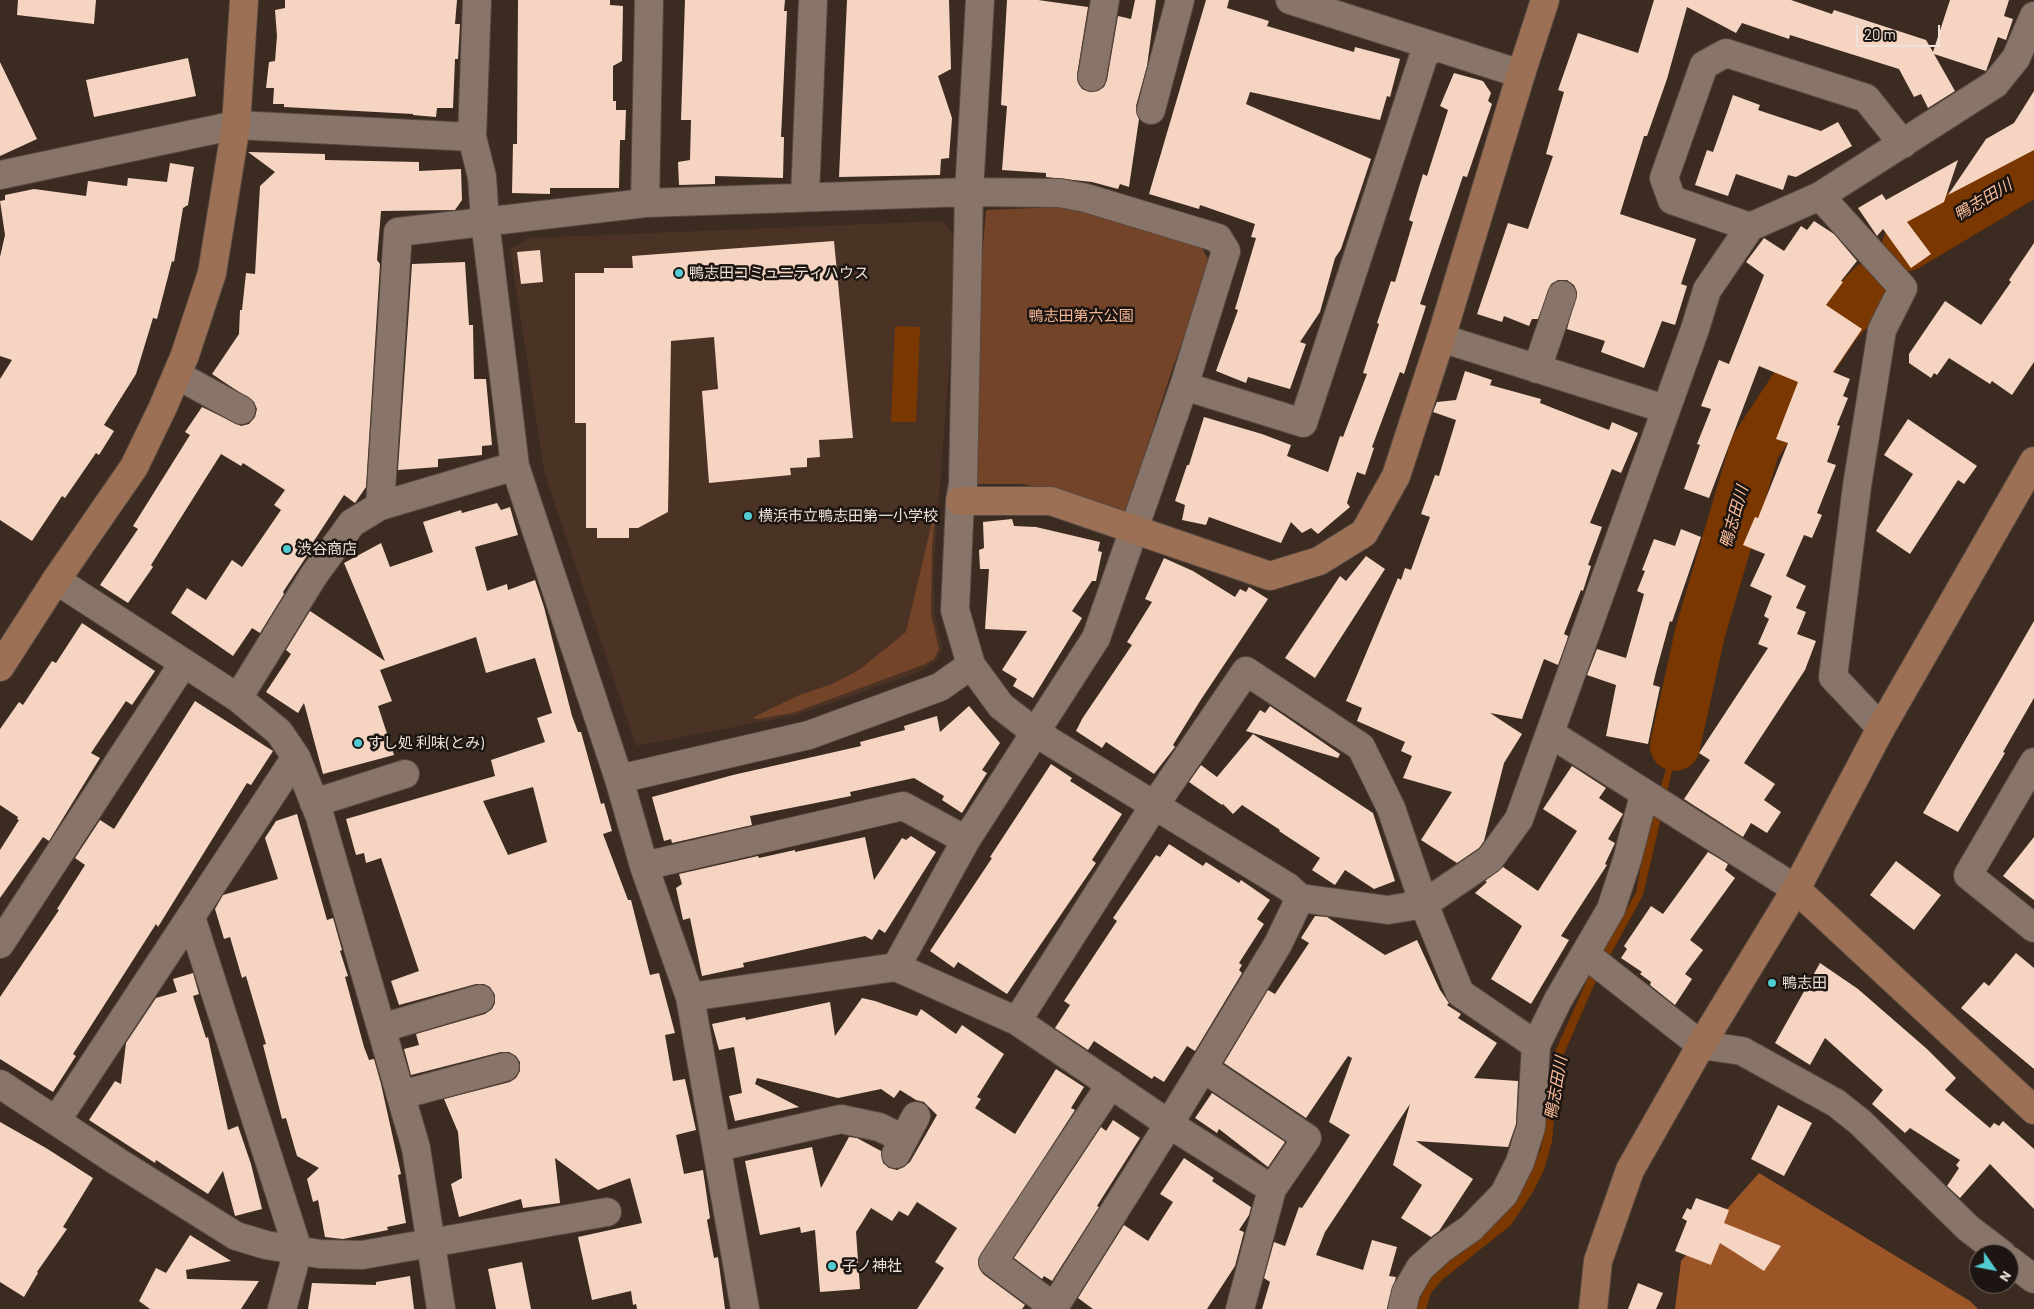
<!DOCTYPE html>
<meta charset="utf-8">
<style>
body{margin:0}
#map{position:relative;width:2034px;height:1309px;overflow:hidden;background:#3c2b21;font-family:Barlow,sans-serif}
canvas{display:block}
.north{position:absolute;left:1969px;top:1244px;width:50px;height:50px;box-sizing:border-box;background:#1d1511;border:1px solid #716762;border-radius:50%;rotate:123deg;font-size:14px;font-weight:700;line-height:20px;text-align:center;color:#eee2db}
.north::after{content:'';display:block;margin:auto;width:18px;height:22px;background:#51ccd3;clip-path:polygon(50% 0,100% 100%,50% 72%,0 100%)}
.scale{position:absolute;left:1856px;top:25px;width:84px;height:22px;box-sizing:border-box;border:2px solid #eee2db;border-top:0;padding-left:6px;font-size:15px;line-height:18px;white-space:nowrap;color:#eee2db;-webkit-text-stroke:4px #1d1511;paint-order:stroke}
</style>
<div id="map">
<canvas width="2034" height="1309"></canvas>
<div class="north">N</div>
<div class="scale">20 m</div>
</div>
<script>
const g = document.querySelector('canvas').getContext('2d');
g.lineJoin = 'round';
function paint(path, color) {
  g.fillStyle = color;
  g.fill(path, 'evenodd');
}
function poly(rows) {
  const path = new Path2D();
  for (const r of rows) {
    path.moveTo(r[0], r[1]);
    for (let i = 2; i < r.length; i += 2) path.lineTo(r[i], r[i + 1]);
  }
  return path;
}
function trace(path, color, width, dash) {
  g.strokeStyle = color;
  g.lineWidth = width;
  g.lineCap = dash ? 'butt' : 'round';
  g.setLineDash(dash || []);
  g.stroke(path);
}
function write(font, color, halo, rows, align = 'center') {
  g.font = font + ' Barlow,"Noto Sans JP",sans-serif';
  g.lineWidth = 5;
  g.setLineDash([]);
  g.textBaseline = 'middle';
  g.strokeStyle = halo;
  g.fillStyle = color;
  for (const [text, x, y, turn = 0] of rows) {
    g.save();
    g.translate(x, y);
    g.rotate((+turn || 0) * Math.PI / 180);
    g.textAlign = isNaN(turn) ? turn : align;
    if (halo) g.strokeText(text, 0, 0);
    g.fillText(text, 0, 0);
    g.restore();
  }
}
paint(poly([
 [942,221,959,241,934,561,934,612,943,649,936,661,919,672,797,715,636,746,544,471,510,249,529,238]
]), '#4a3225');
paint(poly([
 [1083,206,1201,246,1210,263,1170,376,1125,515,1067,493,1022,484,963,484,986,210],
 [936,505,932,548,931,614,939,649,934,659,923,665,793,713,758,719,752,718,797,696,832,684,859,670,906,632]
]), '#734428');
paint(poly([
 [1759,1173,1970,1301,1978,1309,1675,1309,1681,1261]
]), '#9b5527');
paint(poly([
 [895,326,920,327,916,422,891,422],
 [1686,680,1693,681,1643,895,1594,985,1563,1056,1556,1098,1552,1141,1544,1170,1533,1192,1511,1225,1442,1280,1431,1293,1426,1309,1415,1309,1430,1276,1489,1230,1518,1197,1541,1149,1544,1106,1553,1056,1593,967,1636,893,1646,838,1676,734]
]), '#7b3700');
trace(poly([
 [1907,246,2034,170],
 [1675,746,1700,633,1755,447,1836,324,1872,286]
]), '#7b3700', 50);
paint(poly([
 [18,0,96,0,94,24,17,15],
 [285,0,457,0,455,24,460,24,458,59,455,59,453,108,437,108,436,117,413,115,413,114,284,107,284,104,273,104,274,88,266,88,269,62,275,61,277,36,275,10,285,8],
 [518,0,610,0,610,5,623,6,622,61,613,66,613,101,616,101,616,110,626,110,625,140,620,140,619,188,550,188,550,194,512,193,513,144,517,144],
 [685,0,785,0,784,11,787,11,781,137,784,137,783,178,715,176,715,184,679,185,678,162,690,160,691,120,681,120],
 [847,0,949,0,951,69,938,76,952,118,949,158,941,159,940,175,839,177],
 [1007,0,1038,0,1088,7,1077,75,1078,83,1082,89,1090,92,1098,91,1104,87,1107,80,1118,16,1131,19,1135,0,1156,0,1147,66,1136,106,1139,119,1129,187,1120,184,1118,189,1092,182,1046,177,1046,173,1002,170,1007,106,1001,105],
 [1206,0,1229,0,1227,8,1269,21,1267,26,1354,52,1355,47,1400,59,1390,97,1387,96,1380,120,1250,92,1246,104,1371,159,1341,249,1335,258,1320,312,1300,342,1306,344,1290,389,1248,377,1246,383,1216,371,1238,310,1235,309,1256,238,1251,237,1255,224,1200,205,1199,209,1149,194],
 [1654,0,1791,0,1832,14,1834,10,1926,40,1933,52,1950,0,2009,0,2004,16,2013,19,2006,40,1998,37,1986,71,1934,54,1955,91,1928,108,1921,94,1914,97,1899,69,1790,35,1789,39,1742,23,1736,33,1687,7,1667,79,1647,136,1644,136,1620,214,1696,239,1681,284,1687,286,1675,325,1662,321,1644,368,1601,352,1605,341,1567,329,1577,292,1574,285,1567,280,1558,280,1551,284,1538,319,1532,319,1529,326,1504,316,1502,322,1477,314,1508,223,1528,229,1553,156,1546,154,1564,92,1558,90,1578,33,1638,53],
 [188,58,196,96,94,117,86,80],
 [0,62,37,139,0,156],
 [1454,73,1483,81,1491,93,1488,101,1492,104,1467,177,1463,176,1441,241,1420,304,1426,306,1404,374,1400,372,1372,447,1374,448,1365,475,1357,472,1347,503,1350,507,1318,534,1311,528,1302,533,1291,522,1281,543,1209,517,1206,525,1182,520,1185,505,1175,501,1187,465,1189,465,1204,417,1262,434,1291,445,1287,456,1328,472,1340,436,1343,437,1367,374,1363,373,1379,324,1377,323,1391,281,1395,282,1413,222,1409,220,1423,174,1427,176,1448,110,1440,106],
 [2034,91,2034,150,1948,195,1986,139,2014,123],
 [1733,95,1760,105,1758,110,1821,131,1838,122,1852,146,1796,177,1788,175,1783,190,1736,174,1728,196,1695,185,1707,150,1713,152],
 [248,152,325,154,325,160,419,162,419,171,461,169,462,200,455,210,381,211,377,260,380,264,366,487,355,503,344,495,310,547,312,548,283,592,284,594,260,633,252,628,233,656,171,613,187,588,206,600,232,560,242,567,281,510,274,505,285,490,243,463,241,466,221,454,151,565,153,567,128,603,100,585,138,529,133,526,190,435,185,432,202,407,241,426,249,424,255,417,257,409,254,402,212,374,239,334,240,310,242,310,246,273,255,274,260,186,275,172],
 [1958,160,1944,202,1907,222,1931,254,1911,268,1883,229,1877,236,1858,208,1882,194,1886,200],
 [170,163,194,167,188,205,183,208,174,262,172,261,157,319,153,318,136,374,104,425,114,431,99,455,96,453,65,498,62,496,32,541,0,520,0,379,12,360,0,356,0,257,5,235,0,201,5,200,5,195,34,189,86,196,88,181,127,186,128,178,167,182],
 [1814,221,1834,234,1857,261,1841,281,1843,282,1826,305,1862,329,1833,372,1850,379,1843,396,1848,398,1837,425,1840,426,1827,462,1836,465,1817,513,1822,515,1812,538,1804,535,1786,576,1806,586,1796,608,1806,612,1797,634,1816,641,1805,670,1744,763,1775,784,1764,800,1781,812,1767,833,1751,823,1743,837,1684,799,1710,760,1699,753,1768,648,1758,644,1769,619,1764,616,1772,596,1750,586,1765,554,1743,545,1755,517,1758,518,1788,443,1776,439,1798,382,1759,366,1709,498,1684,489,1700,445,1697,444,1711,409,1701,406,1719,360,1729,364,1764,275,1746,262,1764,238,1784,251,1801,226,1807,230],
 [834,241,853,438,819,440,820,457,807,458,807,467,790,468,791,475,709,483,702,391,718,389,714,337,671,341,668,512,638,528,629,528,629,538,597,538,597,528,586,528,586,423,575,423,575,273,604,273,604,268,633,268,632,256],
 [2034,243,2034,362,2012,395,1992,381,1990,384,1949,358,1937,375,1934,373,1931,378,1909,363,1909,354,1945,301,1981,325,2011,282,2009,280],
 [540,250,543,282,521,284,517,252],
 [465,262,469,325,473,325,474,379,486,379,492,445,482,446,482,455,438,459,438,467,398,470,412,264],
 [1465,371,1492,380,1490,385,1541,399,1540,403,1609,430,1612,422,1638,433,1621,473,1612,469,1590,523,1602,527,1588,565,1591,566,1583,591,1581,590,1564,634,1568,636,1567,640,1558,665,1544,659,1522,719,1490,713,1522,734,1504,763,1484,841,1479,848,1457,863,1421,840,1452,792,1403,778,1412,756,1401,751,1405,742,1357,721,1362,708,1346,701,1398,578,1401,580,1405,568,1411,570,1430,517,1421,514,1435,475,1439,476,1456,420,1433,412,1437,402,1456,400],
 [1908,419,1977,466,1964,484,1958,480,1910,554,1876,531,1913,474,1884,455],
 [497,503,501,510,510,507,518,535,475,547,487,591,507,584,508,590,535,580,544,607,572,716,578,732,581,732,601,804,604,803,612,831,603,834,628,900,631,900,650,975,659,973,675,1033,665,1035,673,1081,685,1079,696,1130,676,1135,684,1174,703,1170,710,1218,707,1220,714,1258,718,1257,725,1309,637,1309,636,1304,633,1305,631,1291,592,1300,578,1237,642,1223,630,1178,598,1190,555,1158,560,1203,523,1208,521,1199,459,1217,451,1184,462,1178,458,1132,444,1099,510,1082,516,1078,520,1071,520,1062,516,1056,509,1052,501,1052,411,1075,404,1049,419,1045,416,1034,485,1014,492,1009,495,1003,495,995,490,987,484,984,476,984,399,1005,391,981,419,971,381,858,366,863,364,853,356,855,346,819,495,776,491,760,545,742,537,718,552,713,535,658,486,673,476,637,380,670,392,701,378,706,394,755,323,774,304,703,298,713,266,692,291,654,286,650,310,611,385,661,344,563,381,543,390,567,433,552,423,522,461,510,462,513],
 [533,787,547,842,508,855,483,801],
 [1012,519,1014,526,1036,527,1100,542,1098,551,1102,552,1096,581,1092,581,1072,611,1082,618,1033,698,1013,686,1017,679,1002,670,1027,631,985,629,989,569,980,569,979,550,984,548,983,522],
 [1681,529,1701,537,1672,622,1670,621,1656,672,1653,685,1660,687,1648,744,1606,736,1616,685,1587,675,1597,649,1626,658,1644,594,1637,591,1645,571,1642,570,1654,539,1675,546],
 [1366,556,1385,569,1315,678,1285,658,1340,576,1346,581],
 [1164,558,1193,571,1235,597,1240,589,1246,592,1249,587,1268,599,1200,701,1173,745,1175,747,1154,774,1106,742,1102,748,1076,731,1082,719,1132,645,1127,642,1152,602,1145,599],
 [2034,621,2034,698,2003,752,2005,753,1958,832,1923,813],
 [82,623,155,671,132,705,126,701,91,753,100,758,49,841,43,837,0,898,0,850,19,820,17,819,18,817,0,805,0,729,19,702,23,705,52,661,56,663],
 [195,701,273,751,251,785,247,783,158,927,156,924,73,1054,76,1056,53,1092,0,1059,0,997,59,910,57,909,85,865,75,858,100,820,114,829],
 [969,706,1000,743,982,770,987,773,962,813,942,800,944,796,914,778,850,792,851,796,750,816,752,825,672,843,671,839,664,841,652,797,733,775,861,746,860,742,905,730,904,726,937,716,940,732],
 [1270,706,1340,754,1338,758,1246,731,1260,710,1265,713],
 [1253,734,1373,813,1395,881,1374,889,1345,870,1335,885,1312,870,1320,858,1279,831,1280,830,1242,805,1233,814,1223,804,1222,805,1189,782,1201,765,1217,777],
 [1051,764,1072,778,1070,781,1122,814,1092,860,1096,863,1007,994,958,962,954,968,930,951,992,858,990,857],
 [1572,766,1606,788,1599,798,1623,814,1608,839,1615,843,1605,864,1607,865,1561,936,1569,940,1531,1004,1491,979,1522,926,1475,893,1487,882,1485,881,1503,867,1538,891,1577,831,1543,809],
 [297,814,327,920,333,918,342,950,340,951,348,976,345,977,364,1047,369,1060,374,1059,381,1084,401,1174,398,1175,406,1223,387,1227,388,1230,343,1239,325,1237,318,1200,313,1202,307,1179,319,1168,297,1156,286,1118,282,1119,263,1045,266,1044,246,976,242,978,230,937,224,939,215,909,223,895,278,879,265,838,276,821],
 [911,836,936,852,885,933,879,929,872,940,865,936,743,963,744,967,702,976,690,918,683,920,676,888,682,884,679,874,758,856,759,858,795,850,795,852,865,837,874,880,902,838,906,840],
 [2034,837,2034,900,2003,876],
 [1169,844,1203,866,1206,862,1239,883,1241,880,1270,900,1257,919,1264,924,1239,963,1242,965,1239,970,1242,973,1195,1051,1187,1046,1164,1082,1154,1076,1152,1079,1094,1041,1088,1050,1055,1028,1070,1005,1064,1001,1117,921,1113,918,1156,855,1160,857],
 [1708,852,1728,864,1725,870,1735,878,1690,940,1703,950,1685,974,1692,979,1675,1005,1650,985,1651,982,1640,974,1642,972,1621,958,1627,949,1624,946,1651,906,1663,914],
 [1896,861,1941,895,1914,930,1870,895],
 [1315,916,1327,917,1385,955,1417,940,1440,990,1449,1003,1447,1005,1461,1014,1458,1018,1497,1043,1474,1078,1518,1081,1516,1124,1508,1147,1416,1141,1473,1179,1439,1231,1431,1237,1401,1218,1422,1185,1393,1165,1410,1104,1325,1232,1316,1255,1363,1270,1372,1240,1397,1247,1389,1276,1396,1277,1387,1309,1262,1309,1270,1282,1264,1278,1274,1242,1285,1246,1299,1207,1302,1208,1350,1135,1329,1122,1352,1058,1348,1056,1306,1118,1224,1063,1268,990,1275,994,1309,943,1301,938],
 [2016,953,2034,968,2034,1069,1961,1008,1984,982,1989,986],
 [1820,963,1858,989,1927,1049,1956,1078,1945,1090,1990,1128,1994,1123,1999,1126,2003,1121,2034,1149,2034,1209,1990,1164,1960,1198,1947,1186,1959,1168,1956,1165,1960,1160,1910,1128,1905,1133,1872,1104,1883,1090,1825,1038,1810,1065,1775,1043],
 [193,973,199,994,193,996,206,1038,208,1037,228,1130,238,1126,251,1164,262,1209,235,1216,223,1171,208,1194,156,1160,155,1163,89,1120,115,1081,121,1084,126,1043,156,998,177,992,173,979],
 [862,998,875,1001,917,1016,921,1009,956,1034,962,1025,1004,1054,977,1097,981,1099,975,1108,1015,1134,1056,1069,1084,1087,1071,1108,1075,1110,978,1260,979,1268,983,1274,1025,1305,1022,1309,917,1309,944,1268,935,1262,957,1228,917,1202,908,1216,899,1211,892,1221,871,1208,856,1232,860,1289,820,1292,815,1230,801,1233,800,1227,760,1235,745,1161,812,1147,821,1188,849,1137,857,1138,881,1151,883,1163,889,1168,897,1170,904,1167,910,1162,937,1115,924,1102,916,1100,900,1090,894,1098,881,1089,838,1098,757,1078,755,1084,799,1107,735,1121,729,1096,742,1093,734,1047,719,1050,712,1024,745,1017,746,1020,830,1002,835,1036],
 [1212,1093,1285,1142,1268,1167,1219,1129,1217,1133,1195,1118],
 [1778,1105,1812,1123,1784,1176,1751,1159],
 [1113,1120,1140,1138,1097,1206,1099,1207,1052,1281,1044,1276,1042,1279,1014,1258,1101,1127,1106,1131],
 [0,1122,46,1148,93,1178,63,1227,67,1229,37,1272,38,1273,24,1297,0,1282],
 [1184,1158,1214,1178,1212,1181,1251,1207,1249,1215,1239,1230,1244,1232,1235,1266,1207,1309,1093,1309,1078,1298,1124,1225,1148,1241,1173,1202,1160,1194],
 [1696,1198,1729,1210,1724,1223,1781,1246,1764,1271,1720,1243,1711,1265,1675,1251,1687,1221,1682,1218,1687,1208,1691,1210],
 [190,1235,231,1261,186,1270,187,1279,259,1281,241,1309,150,1309,139,1301,156,1268,166,1273],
 [522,1262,531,1309,496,1309,488,1269],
 [410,1276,414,1309,308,1309,312,1283,376,1285,376,1282],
 [1638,1283,1663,1293,1656,1309,1628,1309]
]), '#f5d4c2');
const street = poly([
 [477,0,472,137,482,177,485,221,515,466,619,779,644,866,690,997,745,1309],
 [980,0,969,192,963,484,960,501,955,610,971,665,1001,706,1036,733,1288,887,1300,898,1388,910,1424,904,1490,859,1519,819,1695,329,1707,290,1750,227,1820,196,1995,84,2016,58,2034,16],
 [1290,0,1521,74],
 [1092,77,1105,0],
 [1151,110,1180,0],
 [0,175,236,125,472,137],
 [805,196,813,0],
 [1820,196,1903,288,1882,330,1857,486,1833,677,1881,728],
 [645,203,649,0],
 [1750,227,1672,200,1664,178,1704,65,1726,53,1866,98,1903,144],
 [1441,338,1665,409],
 [1537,369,1562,295],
 [177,375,241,410],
 [1184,386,1303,423,1424,55,1435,47],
 [380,506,398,232,645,203,969,192,1060,193,1086,198,1218,238,1226,251,1184,386,1096,638,966,840,896,967],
 [56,580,238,698,279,732,296,757,320,817,416,1148,441,1309],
 [238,698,314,575,352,523,380,506,515,466],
 [1551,734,1796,889],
 [2034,762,1968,875,2034,928],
 [619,779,809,735,940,687,971,665],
 [314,803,405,774],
 [644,866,903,806,966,840],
 [191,917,298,1250,282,1309],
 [0,944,183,664],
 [1585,954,1701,1045,1742,1051,1836,1103,1860,1122,1968,1228,2002,1254],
 [690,997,896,967,1017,1021,1169,1124,1272,1189,1240,1309],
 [1017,1021,1154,806,1246,671,1361,747,1391,808,1424,904,1460,993,1536,1045],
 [382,1028,480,999],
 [1203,1068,1307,1138,1272,1189],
 [0,1084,118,1162,236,1236,266,1245,320,1254,362,1255,607,1212],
 [401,1095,505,1067],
 [56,1121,296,757],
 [718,1147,841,1119,879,1127,904,1139],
 [896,1154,916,1116],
 [2009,1260,2034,1279],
 [1054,1307,993,1262,1111,1084],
 [1053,1309,1169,1124,1278,944,1300,898],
 [1402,1309,1406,1292,1420,1268,1441,1249,1471,1228,1504,1194,1520,1162,1531,1127,1536,1045,1558,1000,1611,909,1627,860,1644,795]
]);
const secondary = poly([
 [960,501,1051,501,1270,576,1319,561,1364,533,1396,476,1441,338,1521,74,1545,0],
 [0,667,56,580,134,467,163,407,185,355,212,273,236,125,244,0],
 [1796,889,2034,1110],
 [1593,1309,1598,1261,1630,1170,1701,1045,1796,889,1881,728,2034,461]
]);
trace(street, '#584940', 30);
trace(secondary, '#584940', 30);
trace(street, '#897469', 28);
trace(secondary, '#9c7055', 28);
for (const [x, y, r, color] of [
 [679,273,5,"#51ccd3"],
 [748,516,5,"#51ccd3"],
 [287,549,5,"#51ccd3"],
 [358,743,5,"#51ccd3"],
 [1772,983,5,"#51ccd3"],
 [832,1266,5,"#51ccd3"]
]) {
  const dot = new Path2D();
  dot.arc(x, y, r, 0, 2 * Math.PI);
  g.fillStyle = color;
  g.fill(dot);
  trace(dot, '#1d1511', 2);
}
write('15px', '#eee2db', '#1d1511', [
 ["鴨志田コミュニティハウス",689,273],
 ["横浜市立鴨志田第一小学校",758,516],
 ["渋谷商店",297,549],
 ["すし処 利味(とみ)",368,743],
 ["鴨志田",1782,983],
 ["子ノ神社",842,1266]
], 'left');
write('15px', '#f5b896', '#1d1511', [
 ["鴨志田第六公園",1081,316]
]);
write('italic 16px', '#fcbf9d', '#1d1511', [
 ["鴨志田川",1983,200,-31],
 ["鴨志田川",1734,517,-74],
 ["鴨志田川",1556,1088,-80]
]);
</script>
